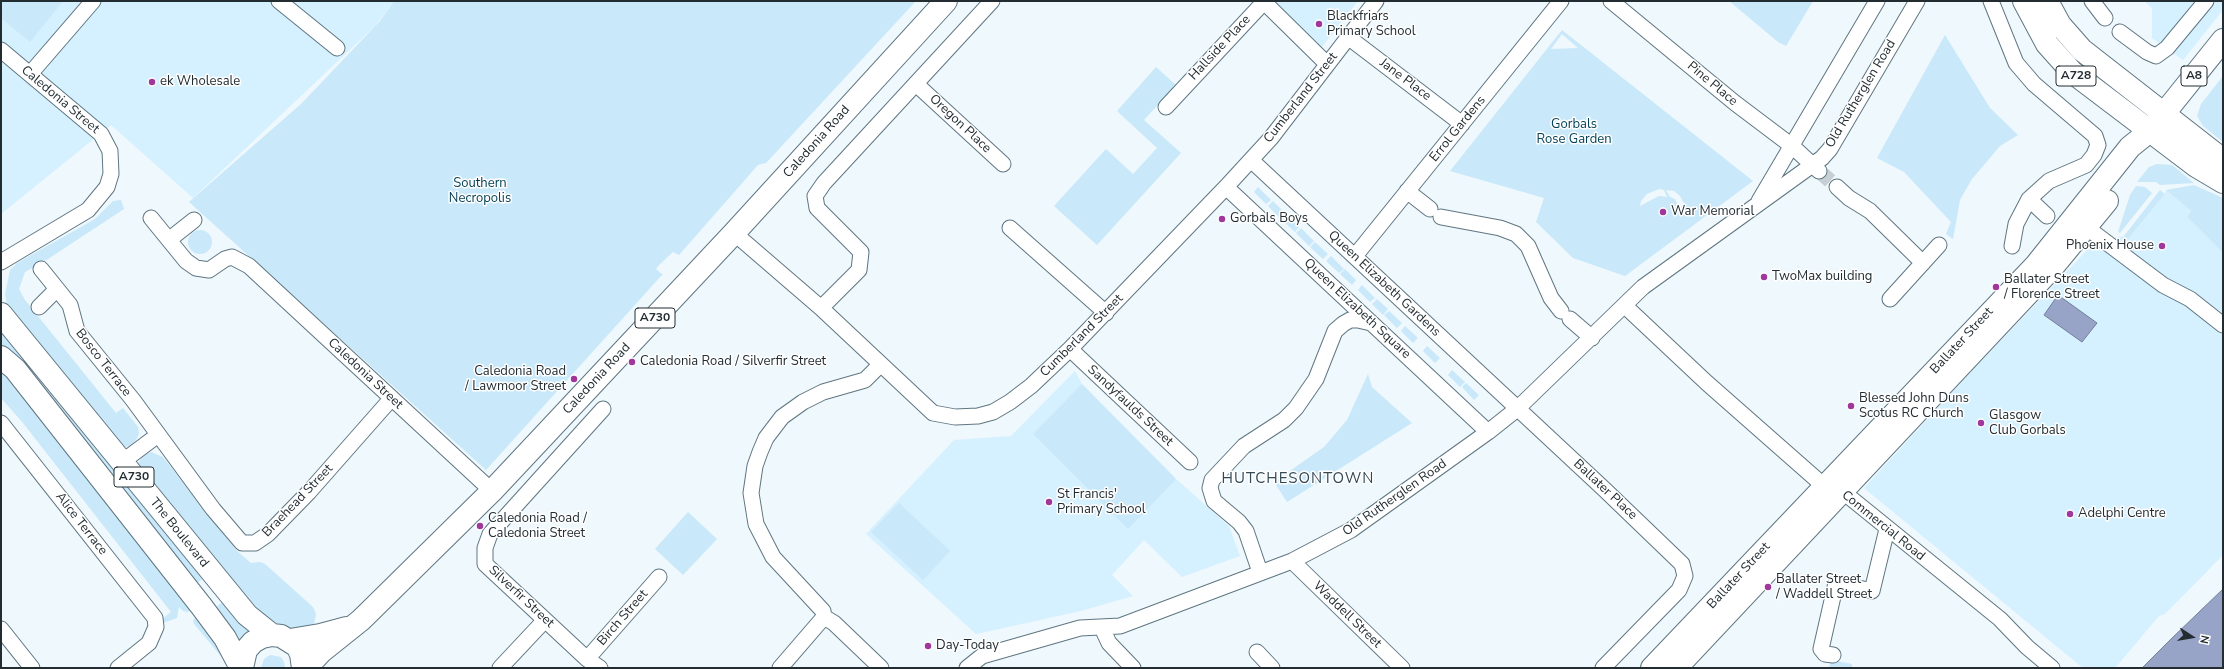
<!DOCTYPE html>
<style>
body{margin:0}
#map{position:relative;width:2224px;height:669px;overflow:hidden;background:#eef8fd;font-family:"Nunito Sans",sans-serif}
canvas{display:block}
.frame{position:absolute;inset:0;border:2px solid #222c31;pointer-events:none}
.north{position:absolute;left:2172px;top:617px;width:40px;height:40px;-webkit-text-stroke:3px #fff;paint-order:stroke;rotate:102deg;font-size:11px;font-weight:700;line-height:16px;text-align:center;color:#222c31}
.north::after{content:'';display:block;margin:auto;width:14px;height:18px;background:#222c31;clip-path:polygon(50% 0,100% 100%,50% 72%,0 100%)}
</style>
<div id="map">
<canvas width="2224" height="669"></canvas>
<div class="frame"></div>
<div class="north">N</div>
</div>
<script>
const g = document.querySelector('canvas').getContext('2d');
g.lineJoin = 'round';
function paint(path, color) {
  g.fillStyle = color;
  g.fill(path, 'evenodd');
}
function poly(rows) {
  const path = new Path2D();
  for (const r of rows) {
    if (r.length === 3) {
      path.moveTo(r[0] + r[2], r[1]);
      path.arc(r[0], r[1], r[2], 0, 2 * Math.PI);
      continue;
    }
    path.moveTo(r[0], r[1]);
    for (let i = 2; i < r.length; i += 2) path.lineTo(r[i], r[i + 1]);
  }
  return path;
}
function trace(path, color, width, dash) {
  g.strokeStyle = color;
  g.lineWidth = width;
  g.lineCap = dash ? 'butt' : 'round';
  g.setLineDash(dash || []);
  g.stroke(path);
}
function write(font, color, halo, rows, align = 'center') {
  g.font = font + ' "Nunito Sans",sans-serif';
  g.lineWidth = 3;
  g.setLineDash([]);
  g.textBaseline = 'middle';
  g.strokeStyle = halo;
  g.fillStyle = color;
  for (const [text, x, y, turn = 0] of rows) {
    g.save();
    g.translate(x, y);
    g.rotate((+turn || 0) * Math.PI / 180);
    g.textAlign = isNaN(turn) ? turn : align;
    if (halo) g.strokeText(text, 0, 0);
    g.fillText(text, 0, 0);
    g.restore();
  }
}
paint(poly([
 [1,1,394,1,375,26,193,198,111,125,1,214],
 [1274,1,1358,1,1322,47],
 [2144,1,2223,1,2223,10,2183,60,2152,38,2152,8],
 [2166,190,2191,211,2187,217,2223,253,2223,555,2165,614,2159,616,2115,668,2083,668,1864,488,1969,374,2093,244,2124,236,2128,239,2165,194],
 [1075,371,1082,384,1176,479,1229,526,1240,556,1182,577,1144,540,1112,575,1133,596,1081,611,976,634,866,534,954,440,1011,436]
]), '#d5f0fe');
paint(poly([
 [1,1,63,1,30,42,1,18],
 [394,1,916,1,766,163,758,165,679,255,673,252,659,265,656,269,663,275,661,276,486,470,189,202,301,104,380,21],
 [1729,1,1813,1,1786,46,1778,42],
 [1562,30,1753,181,1625,276,1573,258,1536,222,1544,198,1450,171],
 [1562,34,1578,48,1551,49],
 [1659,189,1664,190,1667,197,1659,196,1640,206,1641,201,1647,194],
 [1666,190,1674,191,1680,196,1686,207,1678,206,1675,199,1670,197],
 [1945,35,1990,108,2018,135,2000,146,1972,179,1960,200,1953,239,1946,234,1951,222,1904,172,1877,158],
 [1156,67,1176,85,1144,120,1181,153,1097,245,1054,206,1106,149,1133,174,1157,148,1117,111],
 [2223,76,2223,142,2203,126,2197,116,2201,104],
 [2157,164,2172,165,2194,183,2160,185,2156,182,2137,182,2149,167],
 [2194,185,2223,198,2223,253,2187,217,2191,211,2166,190],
 [2136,186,2145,187,2152,193,2120,233,2118,232,2130,195],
 [1258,187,1271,200,1266,204,1254,192],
 [2160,190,2165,194,2128,239,2124,236],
 [121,200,124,209,48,259,25,272,19,289,25,300,116,413,123,408,138,427,139,434,136,440,130,446,125,447,117,446,7,305,5,294,10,270,17,263,95,219,113,201],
 [1273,201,1286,214,1281,219,1268,206],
 [1287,215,1299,227,1295,232,1282,220],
 [1301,228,1314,241,1309,246,1296,233],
 [200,242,12],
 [1315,242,1328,254,1323,259,1310,247],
 [1331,256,1344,269,1339,273,1326,261],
 [1345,269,1356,280,1352,285,1340,274],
 [1362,285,1375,298,1370,302,1358,290],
 [1377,299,1388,309,1383,315,1372,304],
 [1389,311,1402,323,1397,328,1384,315],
 [1,322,204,578,194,585,1,347],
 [1405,326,1418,338,1413,343,1401,331],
 [1427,346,1440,358,1435,363,1423,351],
 [1,367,192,610,188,612,183,611,179,607,177,618,163,623,161,620,171,612,23,423,1,398],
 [1452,370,1465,382,1460,387,1448,375],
 [1368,374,1372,387,1412,423,1287,502,1274,482,1324,447,1347,420],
 [1466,383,1479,395,1474,400,1462,387],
 [1082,384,1176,479,1128,529,1033,434],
 [151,452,163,457,237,551,251,563,260,562,265,564,313,607,316,614,313,630,303,632,277,627,264,620,136,466,143,456],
 [899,503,950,551,923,580,871,532],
 [688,512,717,539,683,575,655,549],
 [224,601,254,632,241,644,213,609],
 [197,615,200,615,230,667,194,624,193,621],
 [270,655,281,657,284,662,285,668,261,668,264,659],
 [1831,660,1852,664,1852,668,1829,668]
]), '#c9e8f9');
const water = poly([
 [2058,295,2097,323,2082,342,2044,315,2058,295],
 [2223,589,2223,668,2142,668,2170,640,2223,589]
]);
paint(water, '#97a3c7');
trace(water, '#747f9a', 1);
trace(poly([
 [1819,171,1837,187]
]), '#c5cfd4', 15, [15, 8]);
const street = poly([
 [279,1,337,48],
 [1611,1,1735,103,1792,146,1819,171],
 [1991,1,2016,63,2034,84,2095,136,2098,145,2094,155,2086,165,2049,181,2029,199,2016,224,2012,246],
 [2092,1,2105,18],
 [2120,32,2147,52,2156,56,2167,48,2206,1],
 [1348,37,1462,124],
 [1,50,101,134,110,151,111,174,107,187,88,210,1,262],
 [30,74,93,1],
 [916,84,1003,164],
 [1166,107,1264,2,1327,64],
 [1251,160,1604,489,1682,564,1685,576,1679,590,1603,668],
 [1226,187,1488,432],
 [1837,187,1849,198,1870,211,1923,263],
 [1407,191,1430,209],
 [2029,199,2047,216],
 [1759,201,1877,1],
 [1441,217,1500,228,1516,234,1528,246,1551,298,1561,311],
 [151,218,186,261,196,268,209,270,225,259,232,257,249,266,492,491],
 [2078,221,2163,285,2190,299,2223,325],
 [1010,228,1106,313],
 [734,233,821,308,933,413,955,417,978,416,993,412,1010,402,1031,386,1070,349,1226,187,1271,138,1376,1],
 [170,239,194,220],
 [1355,256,1561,1],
 [41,269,70,305,77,331,133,400,213,509,242,543,255,543,268,534,309,492,391,399],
 [1890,299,1939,245],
 [1625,306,1707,383,1824,486,1842,491,2000,619,2027,647,2052,668],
 [39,307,57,289],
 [821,308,859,270,861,252,817,208,815,196,824,183,992,1],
 [1570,319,1592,338],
 [1070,349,1190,462],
 [880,365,865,380,823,392,803,402,782,417,766,438,760,452,755,466,751,493,756,524,773,557,823,611,824,617,834,623,881,668],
 [1,423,155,618,156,627,149,643,118,668],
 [122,462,158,435],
 [1292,561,1402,668],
 [1260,572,1246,531,1239,522,1214,501,1210,488,1212,480,1244,446,1284,420,1296,408,1316,379,1335,331,1343,324,1350,320,1358,320,1371,323],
 [1102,628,1109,643,1133,668],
 [1,629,32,668],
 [1257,652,1272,668],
 [1833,655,1825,654,1821,649,1836,583,1872,591,1887,529],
 [587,659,659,577],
 [500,668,545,620],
 [600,668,587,659,485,564,485,548,490,534,603,409],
 [780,668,824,617],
 [967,668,982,656,1080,628,1120,626,1292,561,1351,530,1400,495,1488,432,1517,409,1643,287,1822,158,1830,149,1917,1]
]);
const primary = poly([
 [2024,1,2047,44,2072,72,2196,166,2223,182],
 [2047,1,2060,25,2082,50,2223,160],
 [1,314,247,615,272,635],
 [1,357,15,369,202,607,225,638,241,668],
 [290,640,320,635,346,628],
 [242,668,246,650,253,642,262,637,272,635,281,636,297,646,301,654,303,668],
 [306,668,321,652,361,620,492,491,734,233,946,1],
 [1652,668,2036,265,2130,147,2150,131,2223,40],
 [1676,668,2051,269,2107,201]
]);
trace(street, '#5f7681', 17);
trace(primary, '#5f7681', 24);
trace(street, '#fff', 15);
trace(primary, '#fff', 22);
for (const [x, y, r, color] of [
 [1319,24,4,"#a0389b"],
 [152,82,4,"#a0389b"],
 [1663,212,4,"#a0389b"],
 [1222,219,4,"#a0389b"],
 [2162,246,4,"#a0389b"],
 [1764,277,4,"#a0389b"],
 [1996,287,4,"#a0389b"],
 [632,362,4,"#a0389b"],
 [574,379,4,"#a0389b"],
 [1851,406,4,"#a0389b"],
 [1981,423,4,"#a0389b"],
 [1049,502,4,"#a0389b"],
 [2070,514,4,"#a0389b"],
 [480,526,4,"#a0389b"],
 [1768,587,4,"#a0389b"],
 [928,646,4,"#a0389b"]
]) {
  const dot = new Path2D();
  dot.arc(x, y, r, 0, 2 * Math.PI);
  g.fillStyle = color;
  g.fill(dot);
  trace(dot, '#fff', 1.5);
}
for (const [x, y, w] of [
 [2076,76,40],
 [2194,76,26],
 [655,318,40],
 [134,477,40]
]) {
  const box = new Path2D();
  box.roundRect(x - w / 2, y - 10, w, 20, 3);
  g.fillStyle = '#fff';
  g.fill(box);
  trace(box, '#222c31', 1);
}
write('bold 12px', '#222c31', null, [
 ["A728",2076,76],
 ["A8",2194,76],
 ["A730",655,318],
 ["A730",134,477]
]);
write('13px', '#222c31', '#fff', [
 ["Blackfriars",1327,17],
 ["Primary School",1327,32],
 ["ek Wholesale",160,82],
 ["War Memorial",1671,212],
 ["Gorbals Boys",1230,219],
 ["Phoenix House",2154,246,"right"],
 ["TwoMax building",1772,277],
 ["Ballater Street",2004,280],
 ["/ Florence Street",2004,295],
 ["Caledonia Road / Silverfir Street",640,362],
 ["Caledonia Road",566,372,"right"],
 ["/ Lawmoor Street",566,387,"right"],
 ["Blessed John Duns",1859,399],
 ["Scotus RC Church",1859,414],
 ["Glasgow",1989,416],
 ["Club Gorbals",1989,431],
 ["St Francis'",1057,495],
 ["Primary School",1057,510],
 ["Adelphi Centre",2078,514],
 ["Caledonia Road /",488,519],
 ["Caledonia Street",488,534],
 ["Ballater Street",1776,580],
 ["/ Waddell Street",1776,595],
 ["Day-Today",936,646]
], 'left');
write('13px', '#222c31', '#fff', [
 ["Hallside Place",1220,48,-47],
 ["Jane Place",1405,80,37],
 ["Pine Place",1712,84,40],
 ["Old Rutherglen Road",1861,94,-59],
 ["Cumberland Street",1301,98,-52],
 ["Caledonia Street",60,100,40],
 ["Oregon Place",960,124,43],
 ["Errol Gardens",1458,129,-51],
 ["Caledonia Road",817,142,-48],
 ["Queen Elizabeth Gardens",1384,284,43],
 ["Queen Elizabeth Square",1357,309,43],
 ["Cumberland Street",1082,336,-45],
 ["Ballater Street",1962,341,-47],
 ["Bosco Terrace",103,363,52],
 ["Caledonia Street",365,374,43],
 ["Caledonia Road",597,379,-47],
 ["Sandyfaulds Street",1130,406,43],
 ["Ballater Place",1605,490,43],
 ["Old Rutherglen Road",1395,498,-35],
 ["Braehead Street",298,501,-46],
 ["Alice Terrace",81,524,52],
 ["Commercial Road",1883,526,39],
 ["The Boulevard",179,533,51],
 ["Ballater Street",1739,576,-47],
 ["Silverfir Street",521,597,43],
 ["Waddell Street",1347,615,44],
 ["Birch Street",623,618,-49]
]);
write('13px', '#054157', '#fff', [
 ["Gorbals",1574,125],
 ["Rose Garden",1574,140],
 ["Southern",480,184],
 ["Necropolis",480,199]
]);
g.letterSpacing = '1px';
write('15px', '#344954', '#fff', [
 ["HUTCHESONTOWN",1298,479]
]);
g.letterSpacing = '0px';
</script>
